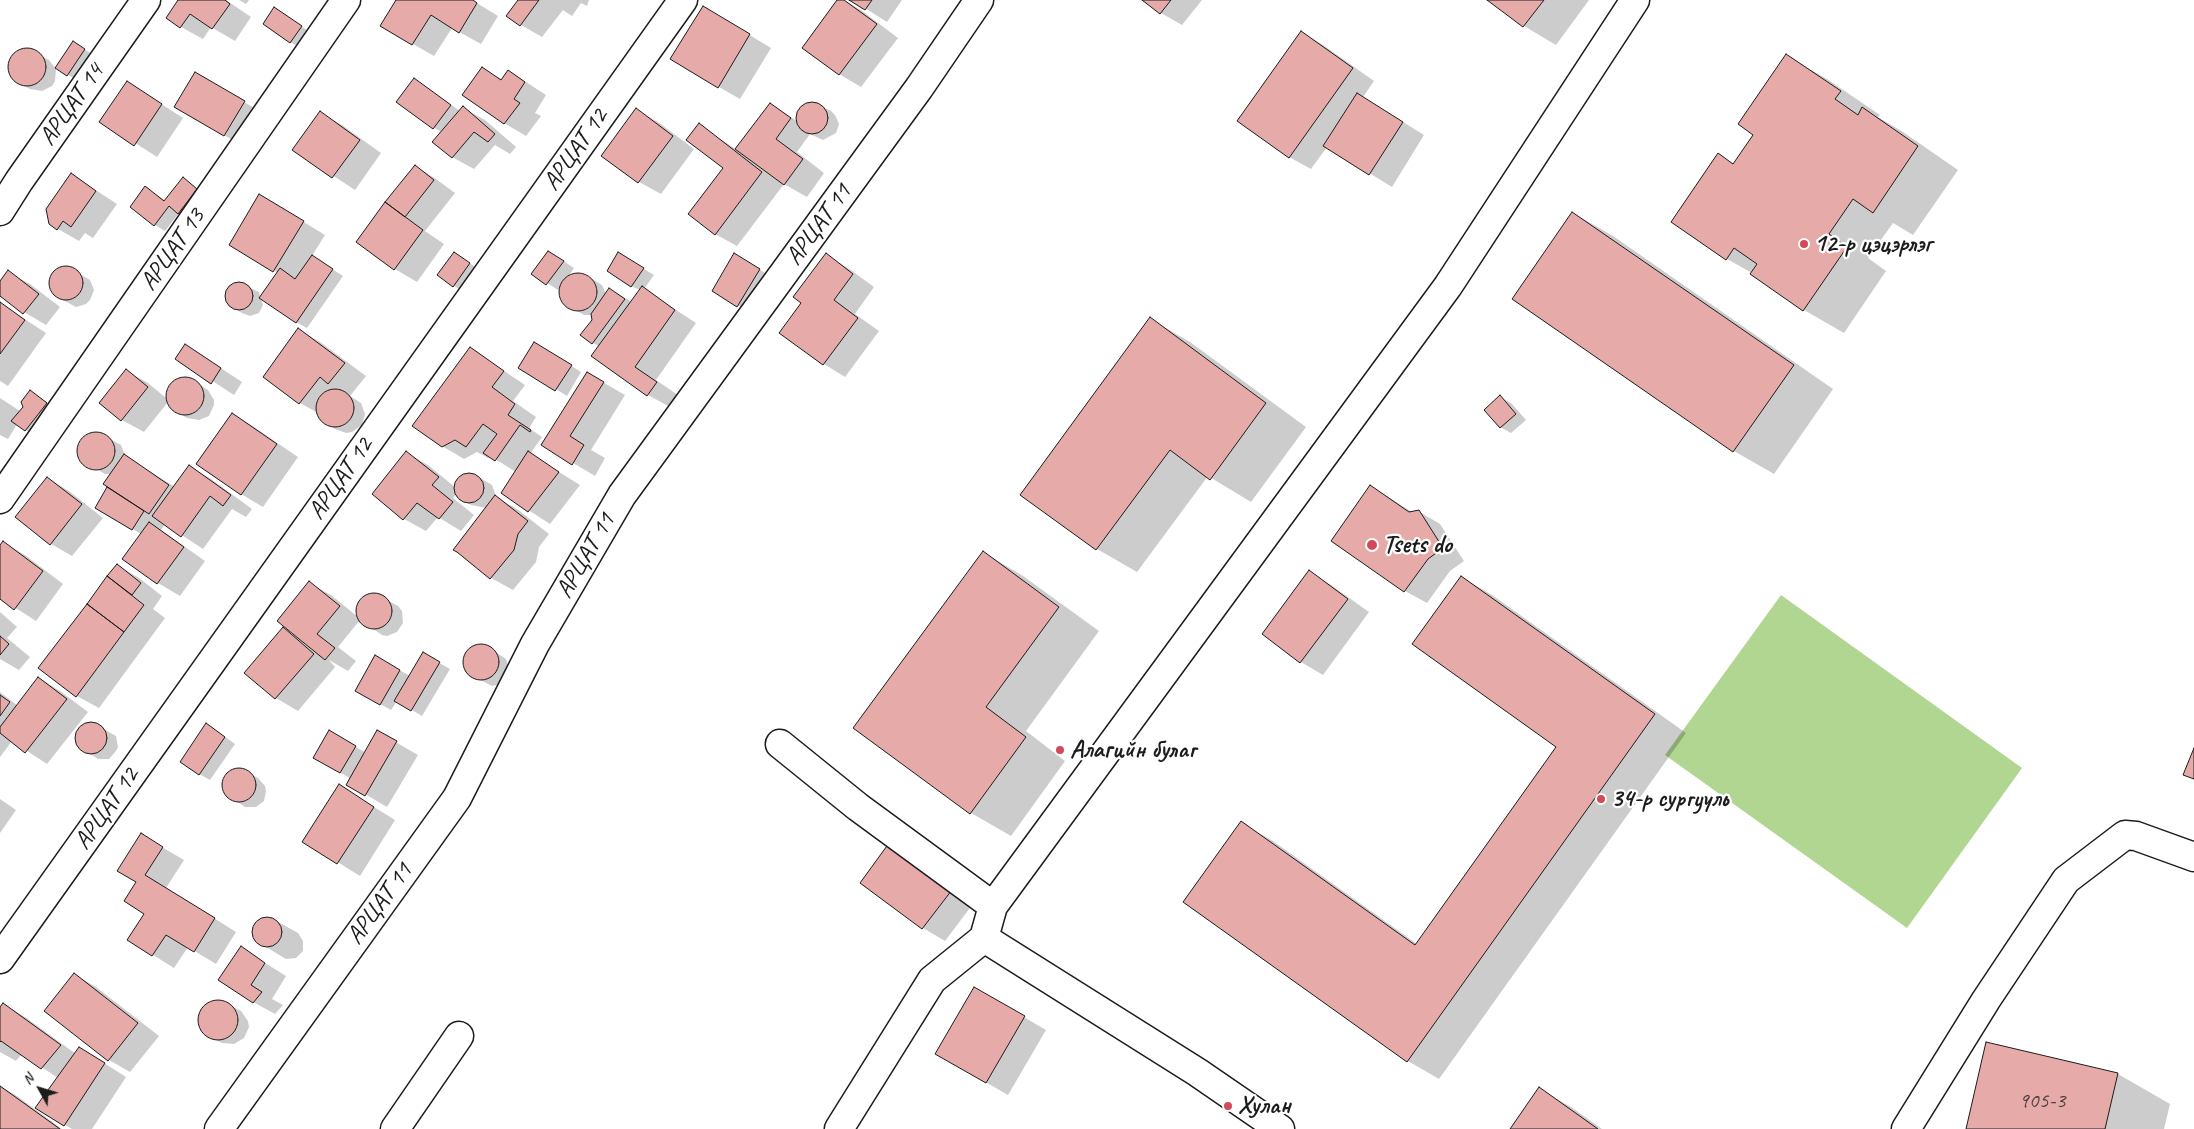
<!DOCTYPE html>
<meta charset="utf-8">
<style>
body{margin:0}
#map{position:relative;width:2194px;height:1129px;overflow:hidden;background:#fff;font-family:Caveat,sans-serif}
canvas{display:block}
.north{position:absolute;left:15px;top:1064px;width:50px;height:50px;-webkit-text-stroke:4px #fff;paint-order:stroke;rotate:309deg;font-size:14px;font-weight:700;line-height:20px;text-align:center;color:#1c1c1c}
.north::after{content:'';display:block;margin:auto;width:18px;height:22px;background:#1c1c1c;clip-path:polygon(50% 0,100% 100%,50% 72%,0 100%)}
</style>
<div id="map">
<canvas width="2194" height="1129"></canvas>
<div class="north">N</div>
</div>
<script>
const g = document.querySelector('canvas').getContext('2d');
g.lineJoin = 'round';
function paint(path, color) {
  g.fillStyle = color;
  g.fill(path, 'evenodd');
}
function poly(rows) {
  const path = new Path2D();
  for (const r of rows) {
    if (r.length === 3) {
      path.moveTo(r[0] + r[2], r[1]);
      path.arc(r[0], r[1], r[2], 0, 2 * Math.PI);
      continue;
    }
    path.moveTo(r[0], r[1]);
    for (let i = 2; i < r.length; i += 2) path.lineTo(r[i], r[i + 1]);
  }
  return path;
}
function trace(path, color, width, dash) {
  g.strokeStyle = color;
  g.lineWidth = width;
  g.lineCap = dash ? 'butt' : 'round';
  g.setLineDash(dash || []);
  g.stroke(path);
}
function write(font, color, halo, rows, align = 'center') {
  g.font = font + ' Caveat,sans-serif';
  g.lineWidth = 4.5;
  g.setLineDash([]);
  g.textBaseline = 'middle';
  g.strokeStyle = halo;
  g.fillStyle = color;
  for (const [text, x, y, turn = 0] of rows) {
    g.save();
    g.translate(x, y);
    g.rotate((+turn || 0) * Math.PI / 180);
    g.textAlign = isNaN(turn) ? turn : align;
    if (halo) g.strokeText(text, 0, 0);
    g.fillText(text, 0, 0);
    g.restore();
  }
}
paint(poly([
 [1781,595,2022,768,1907,928,1665,755]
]), '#b0d691');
paint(poly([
 [180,0,226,0,251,17,235,41,211,27,203,39,181,27],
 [239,0,249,0,246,4],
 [398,0,472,0,498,16,481,44,452,28,434,56,413,44],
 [520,0,589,0,587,6,581,3,572,16,563,10,542,37,521,25],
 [838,0,843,0,861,10,898,38,861,87,839,74],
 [852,0,902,0,887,22],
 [1144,0,1202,0,1182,25,1161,13],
 [1489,0,1589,0,1556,45,1524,26],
 [285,15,311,33,301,48,290,42],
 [725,20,771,48,740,99,719,87],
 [1301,32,1323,45,1374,81,1363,97,1424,135,1392,187,1327,147,1311,169,1289,157],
 [27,49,49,60,56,69,55,81,52,86,42,91,30,89,19,83,11,75,9,63,12,58,21,50],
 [84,49,95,56,78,81,57,68],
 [1787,56,1827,79,1880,115,1878,117,1903,132,1958,170,1913,235,1893,223,1868,258,1886,271,1844,333,1804,310,1752,273,1727,259,1719,155,1734,164,1755,135],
 [482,68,503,80,509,71,546,95,535,113,541,116,526,136,504,123],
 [414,79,460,111,463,108,485,120,516,147,510,154,495,145,474,169,452,157,442,132,434,128],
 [127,82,183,118,157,157,101,121],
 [217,86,266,115,246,148,224,135],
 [809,103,819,105,831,111,835,115,839,124,836,133,823,140,810,134,797,152,824,173,807,197,784,184,737,246,715,234,725,167,699,125,737,150,770,104,797,121,801,107],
 [636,110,658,122,694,149,661,194,639,182,603,155],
 [320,113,342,125,381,153,355,190,294,150],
 [415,166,436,179,455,193,425,231,444,244,417,282,395,269,358,242],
 [71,174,117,204,93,238,85,233,79,241,58,229],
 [184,179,207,196,190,219,179,213,165,231,155,225,146,188,166,201],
 [281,208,325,235,312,256,343,276,307,328,296,322,278,273,230,244],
 [1573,213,1613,236,1833,389,1774,474,1734,451,1514,298],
 [454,253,480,270,464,292,454,286],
 [619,254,654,275,644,289,696,323,656,380,678,395,670,407,648,395,600,347,593,343,592,315,584,315,563,302,561,296,562,285,558,290,533,274,559,258,574,268,565,282,575,274,586,275,602,285,606,294,610,289,632,302,640,290,631,286],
 [735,255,770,276,749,312,713,290],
 [826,255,848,268,874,287,855,314,879,331,845,377,824,364,781,333,803,303],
 [70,268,90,280,94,290,90,300,86,304,76,307,55,296,52,291,49,281,51,276,59,269],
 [8,272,30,284,60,307,46,325,24,312,0,294,0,283],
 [240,283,259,292,263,305,259,313,250,316,242,313,230,306,226,299,229,287],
 [0,303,46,333,8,386,0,381],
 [1150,319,1190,342,1306,427,1251,502,1208,476,1137,572,1097,549,1021,494],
 [299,330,320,342,366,376,350,396,361,403,365,414,362,425,352,432,346,433,335,429,324,422,318,413,300,403],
 [186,345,242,382,234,395,177,358],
 [470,348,525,385,513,401,536,417,529,428,542,437,530,454,580,485,550,524,502,493,516,472,490,456,488,458,477,452,464,459,442,446],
 [545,349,581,372,567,396,520,367],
 [127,371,148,383,166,398,172,385,181,379,192,380,208,390,214,400,214,405,209,416,199,420,187,418,175,411,168,402,144,432,122,420],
 [587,373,625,395,591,450,605,458,595,476,543,445],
 [31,391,57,410,36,437,17,424,8,439,0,435,0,398,20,411],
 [1500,397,1511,403,1526,420,1511,433,1500,427],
 [233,414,254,427,298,457,263,507,241,494],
 [99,433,121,445,125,456,175,487,190,467,211,479,252,509,246,517,232,509,203,549,165,524,161,530,205,561,180,596,158,583,124,558,141,534,96,507,109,487,111,474,105,474,83,461,79,450,83,439,88,435],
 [406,453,428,465,456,488,457,481,468,473,480,478,492,485,495,493,494,496,517,509,549,534,539,547,536,562,513,590,491,578,463,555,486,508,471,505,460,498,457,493,453,498,474,515,461,531,438,517,426,531,404,519,373,494],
 [47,478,69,491,103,518,72,556,51,544],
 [1371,486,1412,512,1418,511,1440,524,1464,561,1450,571,1427,603,1405,591,1332,541],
 [3,543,25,555,63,584,36,621,0,598,0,547],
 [983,552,1023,576,1099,631,1026,731,1065,761,1011,836,971,813],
 [117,565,139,578,162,596,153,609,165,618,99,708,77,696,40,668],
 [1310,572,1331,585,1369,612,1323,675,1301,662,1264,634],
 [1461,577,1492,595,1686,733,1439,1079,1408,1061,1241,823,1273,841,1417,944,1558,747],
 [309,583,331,595,358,617,358,607,365,597,376,594,398,606,402,611,403,623,397,632,387,636,382,635,360,620,338,647,356,661,348,671,329,660,335,667,298,711,276,698,246,673,283,629,297,637],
 [0,612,17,627,7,638,30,657,19,670,0,659],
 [480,646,491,649,506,659,509,669,506,679,497,685,492,686,471,675,465,666,466,654,475,647],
 [423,654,450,669,422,716,397,701,391,710,357,691,376,657,410,676],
 [39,678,60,691,88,712,47,764,12,741,0,757,0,692,18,706],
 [93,723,116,736,118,747,116,751,109,759,98,759,78,746,76,736,84,725],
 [217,731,235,744,210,780,199,774],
 [330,732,366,753,378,732,418,755,387,807,348,784,351,779,315,757],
 [237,770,247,772,258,778,265,786,266,791,264,801,256,807,245,807,226,794,224,779],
 [340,786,395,820,360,876,304,841],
 [0,799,16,810,0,833],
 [141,835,184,860,166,888,236,932,216,964,188,947,174,968,129,940,146,914,137,882],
 [892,841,976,900,945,941,923,928,862,883],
 [262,918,271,918,298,933,303,941,303,951,296,958,286,959,256,941,253,928],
 [241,948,286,976,272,999,283,1005,275,1014,253,1002],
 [74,974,96,987,159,1036,130,1072,109,1060],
 [974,988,1046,1030,1008,1095,937,1054],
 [217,1001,229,1005,241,1011,248,1021,249,1027,244,1038,234,1044,222,1043,206,1034,200,1023,202,1011,205,1006],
 [3,1004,25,1017,76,1054,101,1061,126,1077,92,1129,72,1129,36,1107,58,1078,22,1054,16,1061,0,1052,0,1009],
 [2118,1074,2170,1104,2164,1129,1967,1129],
 [0,1086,17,1096,62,1129,0,1129],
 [1539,1089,1571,1107,1602,1129,1511,1129]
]), '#0003');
const building = poly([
 [178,0,225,0,230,4,212,29,190,14,180,28,166,18,178,0],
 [396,0,473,0,477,3,459,33,431,15,412,45,380,26,396,0],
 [518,0,539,0,520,26,506,16,518,0],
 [837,0,844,0,877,24,839,75,802,48,837,0],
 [849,0,872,0,865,10,849,0],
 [1142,0,1171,0,1160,14,1142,0],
 [1487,0,1544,0,1523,27,1487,0],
 [703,6,750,34,718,88,670,59,703,6],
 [274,7,302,26,290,43,263,24,274,7],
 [1301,31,1353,68,1289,158,1237,121,1301,31],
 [73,41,85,49,67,76,55,68,73,41],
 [27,67,19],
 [1786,54,1841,91,1835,99,1858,115,1862,107,1918,146,1873,213,1853,199,1829,234,1847,247,1803,311,1750,274,1757,264,1734,248,1726,260,1671,222,1718,153,1733,164,1753,135,1738,124,1786,54],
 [482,67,501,80,508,70,525,82,514,99,520,103,504,124,462,95,482,67],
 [195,72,245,101,224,136,174,107,195,72],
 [414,78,451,105,433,129,396,102,414,78],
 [127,81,162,104,134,146,99,122,127,81],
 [1357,93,1403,122,1369,175,1323,146,1357,93],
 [812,118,16],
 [770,103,791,118,776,139,803,159,784,185,735,149,770,103],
 [463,106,495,134,488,142,474,132,452,158,432,142,463,106],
 [636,108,673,136,638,183,601,156,636,108],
 [320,111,360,140,332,178,292,150,320,111],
 [699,123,762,172,715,235,688,214,723,168,686,140,699,123],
 [415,165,434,180,405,217,385,202,415,165],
 [71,173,96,191,71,227,63,221,57,230,49,224,46,209,71,173],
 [183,177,197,189,178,214,169,206,154,226,130,207,145,186,164,201,183,177],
 [259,194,304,221,273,272,229,245,259,194],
 [385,202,423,230,394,270,356,242,385,202],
 [1572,212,1794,365,1733,452,1512,299,1572,212],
 [548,251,564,261,546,285,531,274,548,251],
 [454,252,470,263,453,287,437,275,454,252],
 [618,252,644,268,631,287,607,271,618,252],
 [734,253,760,269,737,307,712,291,734,253],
 [826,253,853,274,834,300,858,318,823,365,779,333,801,303,793,297,826,253],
 [312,255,333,269,296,323,259,298,280,268,295,279,312,255],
 [66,283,17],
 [8,270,39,294,23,314,0,296,0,281,8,270],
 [578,292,19],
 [239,296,14],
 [642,286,675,310,635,367,657,382,647,396,591,356,642,286],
 [609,288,625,299,592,344,580,335,592,320,591,314,609,288],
 [0,302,25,320,0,354,0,302],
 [1150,317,1266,403,1210,480,1170,450,1096,550,1020,495,1150,317],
 [298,328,345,363,328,384,320,377,299,404,263,377,298,328],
 [534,342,572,365,555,391,518,368,534,342],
 [185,344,221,368,211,384,175,359,185,344],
 [470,347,504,371,492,387,515,404,508,415,531,430,530,432,520,425,495,461,483,453,497,434,483,424,466,447,455,440,442,447,412,426,470,347],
 [126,369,148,387,121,421,99,403,126,369],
 [587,372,604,382,570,436,584,445,572,465,541,445,587,372],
 [185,396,19],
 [335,408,19],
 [30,390,47,403,25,431,11,421,23,407,21,402,30,390],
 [1500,395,1516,414,1500,428,1484,410,1500,395],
 [232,413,277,444,241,495,196,464,232,413],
 [96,451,19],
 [406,451,439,477,432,485,453,502,439,519,417,503,403,520,372,494,406,451],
 [528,451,559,472,528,512,501,493,528,451],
 [124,454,169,485,149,514,103,484,124,454],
 [189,465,231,495,223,506,210,496,181,537,152,516,189,465],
 [469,488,15],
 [47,477,82,504,50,545,15,517,47,477],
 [1370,485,1409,512,1419,510,1443,548,1428,559,1404,592,1331,541,1370,485],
 [107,487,144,511,132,530,95,508,107,487],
 [495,495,528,521,518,534,514,550,490,579,457,552,453,550,495,495],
 [149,522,184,547,157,584,122,559,149,522],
 [3,541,43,571,14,610,0,599,0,545,3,541],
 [983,551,1059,607,986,707,1026,737,970,814,853,728,983,551],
 [117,564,141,583,132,595,107,576,117,564],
 [1309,570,1348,599,1300,663,1262,634,1309,570],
 [107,576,144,605,124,632,87,604,107,576],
 [1461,576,1655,714,1407,1062,1183,902,1241,821,1415,945,1556,747,1412,644,1461,576],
 [309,581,340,606,317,634,335,648,325,660,277,621,309,581],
 [374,611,18],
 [87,604,124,632,76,697,38,668,87,604],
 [283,627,314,654,275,699,244,673,283,627],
 [0,636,9,644,0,655,0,636],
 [481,662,18],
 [423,652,440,662,411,711,394,701,423,652],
 [375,655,400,670,380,705,355,691,375,655],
 [38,677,67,699,25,753,0,733,0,727,38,677],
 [0,695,10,702,0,716,0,695],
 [91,738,16],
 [206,723,225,737,199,775,180,762,206,723],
 [329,730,356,746,340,773,313,758,329,730],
 [377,730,397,741,365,796,346,785,377,730],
 [2194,748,2194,779,2183,775,2194,748],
 [239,785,17],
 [339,784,374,807,337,864,302,842,339,784],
 [141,833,163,847,145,875,215,918,194,952,166,935,152,956,127,940,144,914,124,901,136,882,117,871,141,833],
 [892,839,955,886,922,929,860,883,892,839],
 [267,932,15],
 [241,946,265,963,251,985,262,992,253,1003,218,980,241,946],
 [74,973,138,1023,108,1061,44,1011,74,973],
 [974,987,1025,1016,986,1083,935,1054,974,987],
 [218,1020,20],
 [3,1003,61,1045,41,1069,1,1041,0,1042,0,1007,3,1003],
 [1986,1042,2118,1073,2105,1129,1966,1129,1986,1042],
 [79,1047,105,1063,64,1126,35,1108,79,1047],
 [0,1086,60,1129,0,1129,0,1086],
 [1539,1087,1598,1129,1510,1129,1539,1087]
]);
paint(building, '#e6aba9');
trace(building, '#1c1c1c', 1);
const minor = poly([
 [0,211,19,181,146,0],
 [0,499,346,0],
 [780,744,858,807,993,906],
 [984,938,1197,1072,1280,1129],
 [0,959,683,0],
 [219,1129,457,798,535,644,622,495,919,88,979,0],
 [395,1129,459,1036],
 [839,1129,932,980,984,938,993,906,1448,286,1635,0],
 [1906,1129,1986,1000,2066,880,2125,835,2136,836,2194,857]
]);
trace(minor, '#1c1c1c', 31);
trace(minor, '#fff', 28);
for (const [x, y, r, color] of [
 [1804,244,5,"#d1495b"],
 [1372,545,6,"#d1495b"],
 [1060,750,5,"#d1495b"],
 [1601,799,5,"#d1495b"],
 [1228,1106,5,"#d1495b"]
]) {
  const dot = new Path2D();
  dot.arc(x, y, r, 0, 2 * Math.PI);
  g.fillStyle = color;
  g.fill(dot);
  trace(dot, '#fff', 2);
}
write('22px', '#4e403f', null, [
 ["905-3",2042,1101]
]);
write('25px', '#1c1c1c', '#fff', [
 ["АРЦАТ 14",72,105,-55],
 ["АРЦАТ 12",576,150,-55],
 ["АРЦАТ 11",819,225,-54],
 ["АРЦАТ 13",173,250,-55],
 ["АРЦАТ 12",341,479,-55],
 ["АРЦАТ 11",586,556,-60],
 ["АРЦАТ 12",107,809,-55],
 ["АРЦАТ 11",380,904,-54]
]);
write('bold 25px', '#1c1c1c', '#fff', [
 ["12-р цэцэрлэг",1814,244],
 ["Tsets do",1383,545],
 ["Алагийн булаг",1070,750],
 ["34-р сургууль",1611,799],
 ["Хулан",1238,1106]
], 'left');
</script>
